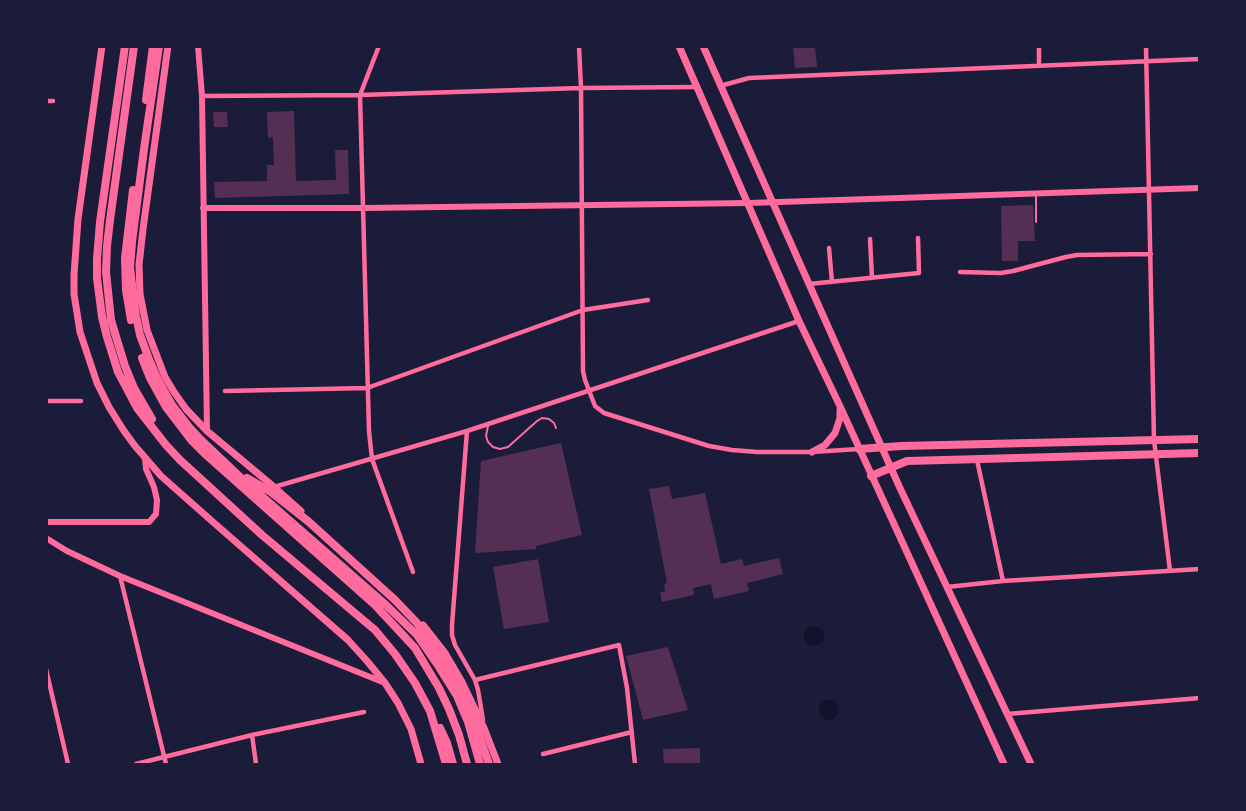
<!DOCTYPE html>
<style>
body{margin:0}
#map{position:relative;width:1246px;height:811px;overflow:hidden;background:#1b1b3a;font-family:Ubuntu,sans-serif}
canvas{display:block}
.frame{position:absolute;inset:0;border:48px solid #1b1b3a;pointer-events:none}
</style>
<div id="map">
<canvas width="1246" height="811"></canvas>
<div class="frame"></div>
</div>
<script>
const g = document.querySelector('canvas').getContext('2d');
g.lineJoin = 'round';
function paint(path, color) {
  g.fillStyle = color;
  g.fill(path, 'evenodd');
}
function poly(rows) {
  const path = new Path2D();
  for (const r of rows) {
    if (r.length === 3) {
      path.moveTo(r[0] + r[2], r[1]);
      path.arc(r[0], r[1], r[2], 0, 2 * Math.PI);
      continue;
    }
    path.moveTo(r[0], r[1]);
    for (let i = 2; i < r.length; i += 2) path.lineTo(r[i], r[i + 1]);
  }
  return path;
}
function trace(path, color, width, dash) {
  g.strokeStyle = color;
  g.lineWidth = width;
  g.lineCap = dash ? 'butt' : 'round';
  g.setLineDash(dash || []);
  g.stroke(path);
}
paint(poly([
 [814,636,10],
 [829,710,10]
]), '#12122b');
paint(poly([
 [793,46,815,46,817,67,795,68],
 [294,111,296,181,336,180,335,150,348,150,349,194,215,198,214,182,267,181,267,165,274,165,273,137,268,138,267,112],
 [213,112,227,112,228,127,214,127],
 [1033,205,1035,241,1018,241,1018,261,1002,261,1001,206],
 [561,443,582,535,536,546,536,549,475,553,481,461],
 [669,486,672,499,705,493,721,564,742,559,744,566,779,558,783,574,747,583,749,591,714,599,711,584,693,588,694,595,662,602,660,593,665,591,664,584,667,583,649,489],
 [538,559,549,622,504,629,493,567],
 [668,647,688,710,643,720,626,656],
 [700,748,700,765,664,765,663,749]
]), '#542f53');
trace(poly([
 [1036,195,1036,222],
 [488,426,486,436,488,442,493,447,500,449,508,447,537,421,542,418,549,419,554,423,556,428]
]), '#ff6b9d', 2);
trace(poly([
 [379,46,360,95,369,431,372,459,413,572],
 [579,46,581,88,583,371,585,380,595,406,604,413,709,446,732,450,757,452,812,452,859,449],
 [1039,46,1039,66],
 [1146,46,1154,440,1170,571],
 [720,86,749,78,1200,59],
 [202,96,360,95,581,88,696,87],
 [46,101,53,101],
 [870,239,872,278],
 [829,248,832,282],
 [960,272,1001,273,1013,271,1066,257,1077,255,1151,254],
 [809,284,919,273,918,238],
 [225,391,367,388,583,310,648,300],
 [46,401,81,401],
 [467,431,452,625,452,635,455,645,475,680,478,690,483,720],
 [977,460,1003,581],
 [274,487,467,431,799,321],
 [120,576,166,764],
 [947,587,1003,581,1200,569],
 [46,669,68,764],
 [475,680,619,645,627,688,635,764],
 [1007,714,1200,698],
 [252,735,256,764],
 [543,754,632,732],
 [136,764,252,735,364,712]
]), '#ff6b9d', 4.5);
trace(poly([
 [198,46,202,96,207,431],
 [203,208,364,208,749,203,1200,188],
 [46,522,149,522,156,514,157,500,154,487,146,469,145,458],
 [46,538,67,551,120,576,385,683]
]), '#ff6b9d', 6);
trace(poly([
 [102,46,78,219,74,275,74,294,80,332,97,383,109,407,124,431,135,446,161,476,213,522,348,640,367,661,385,683,398,703,411,729,421,764],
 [168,46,143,229,139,265,140,294,147,330,165,377,174,392,186,409,207,431,274,487,301,511],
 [679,46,799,321,839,404,1004,764],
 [703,46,899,486,1031,764],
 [812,452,825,445,835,433,840,418,840,410],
 [423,625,445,653,462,682,484,728,498,764]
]), '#ff6b9d', 7);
trace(poly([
 [859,449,901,446,1200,439],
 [871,476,907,461,1200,453]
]), '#ff6b9d', 8);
trace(poly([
 [125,46,100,222,97,259,97,278,102,317,107,337,118,372,137,408,166,445,180,460,262,535,375,630,395,654,415,683,430,711,446,764],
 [134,46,110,220,107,246,106,272,111,320,117,340,125,366,134,388,152,419],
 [159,46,144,149,132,242,130,268,136,316,140,335,149,359,158,380,172,405,189,427,201,440,240,477,386,605,417,635,437,664,457,696,468,722,480,764],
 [146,100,153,46],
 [131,320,126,290,125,258,133,190],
 [142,358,150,378,166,407,192,441,204,453,375,605,415,648,439,688,449,709,459,735,467,764],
 [247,478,271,492,309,522,395,600,417,623,440,655,459,688,474,720,489,764],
 [440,728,447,743,453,764]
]), '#ff6b9d', 8);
</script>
